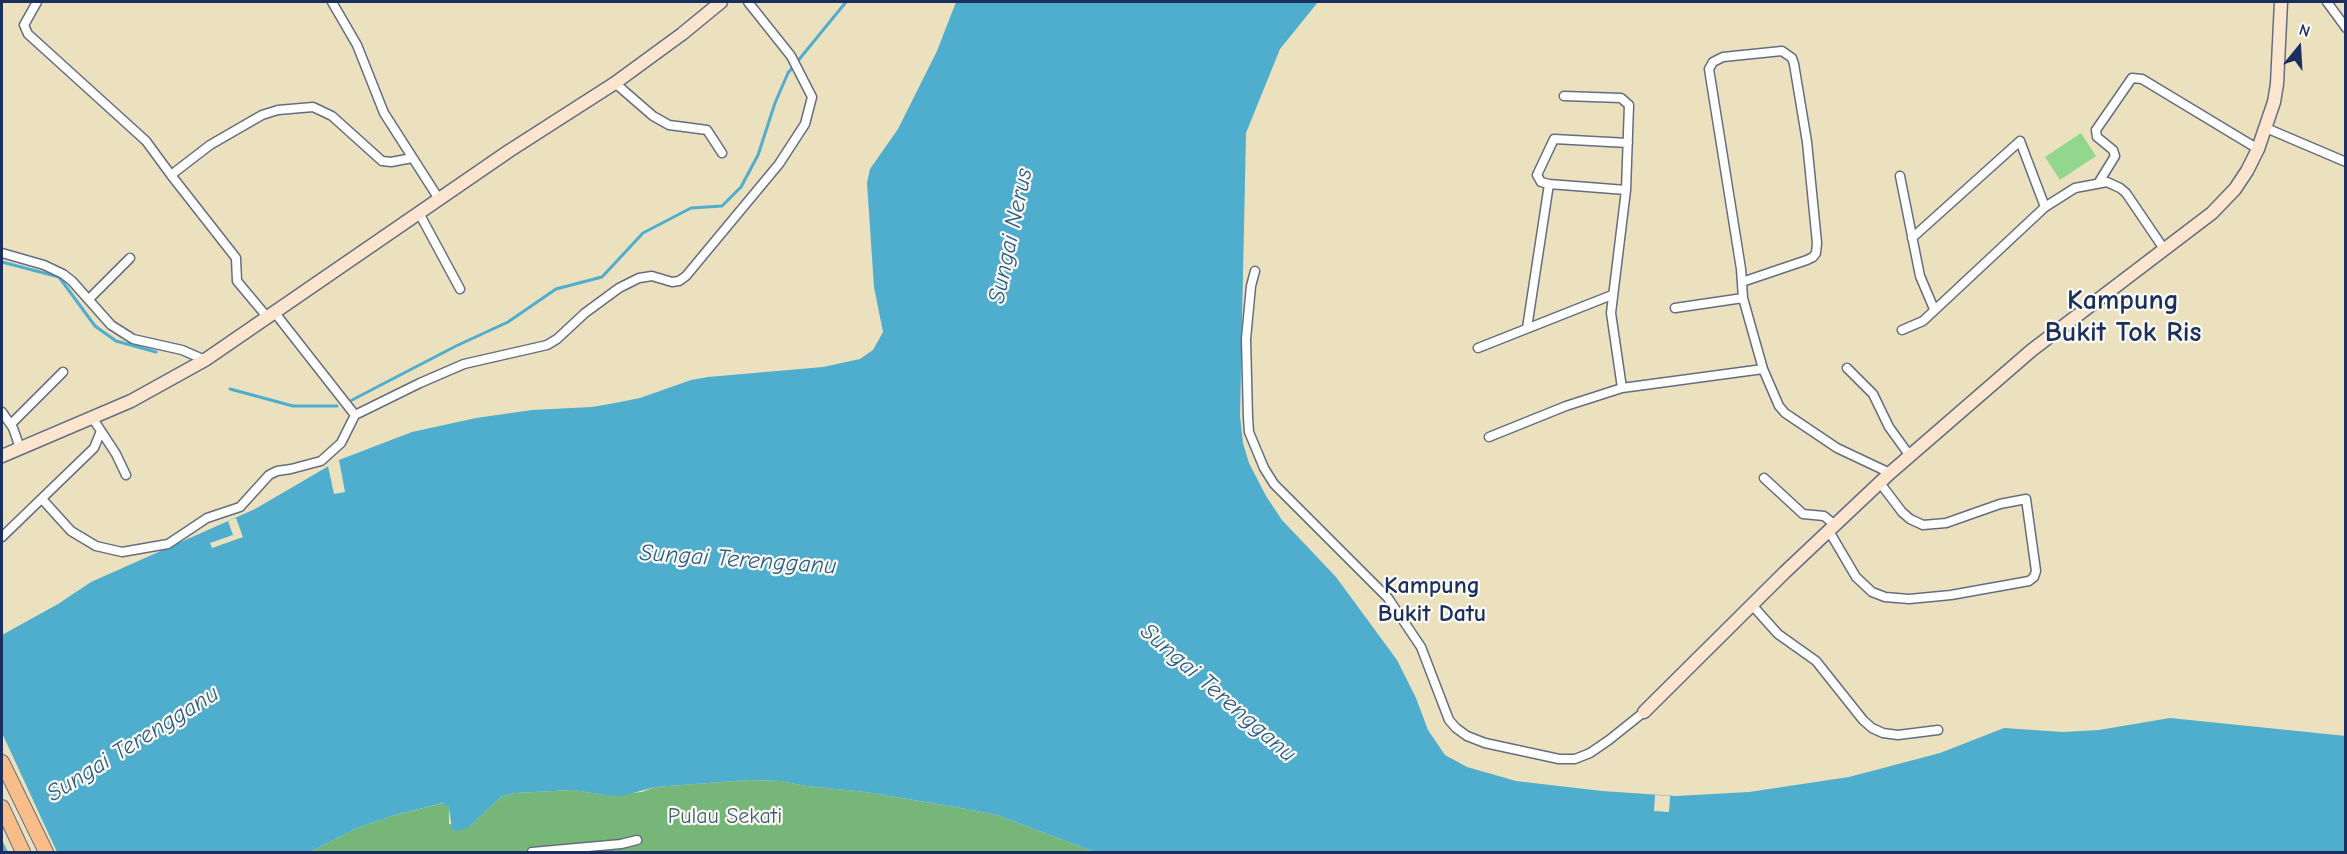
<!DOCTYPE html>
<style>
body{margin:0}
#map{position:relative;width:2347px;height:854px;overflow:hidden;background:#ebe1bf;font-family:"Comic Neue",sans-serif}
canvas{display:block}
.frame{position:absolute;inset:0;border:3px solid #1b2f5e;pointer-events:none}
.north{position:absolute;left:2269px;top:18px;width:60px;height:60px;-webkit-text-stroke:4px #fdfcf7;paint-order:stroke;rotate:18deg;font-size:16px;font-weight:700;line-height:24px;text-align:center;color:#1b2f5e}
.north::after{content:'';display:block;margin:auto;width:21px;height:27px;background:#1b2f5e;clip-path:polygon(50% 0,100% 100%,50% 72%,0 100%)}
</style>
<div id="map">
<canvas width="2347" height="854"></canvas>
<div class="frame"></div>
<div class="north">N</div>
</div>
<script>
const g = document.querySelector('canvas').getContext('2d');
g.lineJoin = 'round';
function paint(path, color) {
  g.fillStyle = color;
  g.fill(path, 'evenodd');
}
function poly(rows) {
  const path = new Path2D();
  for (const r of rows) {
    path.moveTo(r[0], r[1]);
    for (let i = 2; i < r.length; i += 2) path.lineTo(r[i], r[i + 1]);
  }
  return path;
}
function trace(path, color, width, dash) {
  g.strokeStyle = color;
  g.lineWidth = width;
  g.lineCap = dash ? 'butt' : 'round';
  g.setLineDash(dash || []);
  g.stroke(path);
}
function write(font, color, halo, rows, align = 'center') {
  g.font = font + ' "Comic Neue",sans-serif';
  g.lineWidth = 4.5;
  g.setLineDash([]);
  g.textBaseline = 'middle';
  g.strokeStyle = halo;
  g.fillStyle = color;
  for (const [text, x, y, turn = 0] of rows) {
    g.save();
    g.translate(x, y);
    g.rotate((+turn || 0) * Math.PI / 180);
    g.textAlign = isNaN(turn) ? turn : align;
    if (halo) g.strokeText(text, 0, 0);
    g.fillText(text, 0, 0);
    g.restore();
  }
}
paint(poly([
 [2081,133,2096,156,2060,180,2045,157]
]), '#93d68e');
paint(poly([
 [749,780,781,781,806,786,866,792,961,808,997,815,1095,852,310,852,357,828,395,815,444,803,449,808,449,824,469,827,502,796,515,793,574,790,604,795,642,792,655,787]
]), '#76b779');
paint(poly([
 [956,2,1318,2,1280,49,1246,133,1240,416,1243,443,1249,463,1266,496,1282,520,1336,577,1397,660,1416,698,1428,730,1445,755,1467,767,1516,781,1602,791,1676,796,1749,792,1849,777,1940,753,2004,728,2063,732,2099,730,2170,718,2346,736,2345,852,1095,852,997,815,961,808,866,792,806,786,781,781,749,780,655,787,622,796,604,795,574,790,515,793,502,796,469,827,458,831,452,829,449,808,443,803,395,815,357,828,310,852,2,852,2,635,58,604,91,582,255,509,339,460,412,432,476,418,532,410,592,407,615,403,640,398,691,380,708,377,823,367,860,359,873,350,883,332,874,287,867,183,870,169,898,129,937,51]
]), '#4fadce');
paint(poly([
 [339,460,345,492,334,494,328,466],
 [236,518,243,537,212,548,210,543,233,535,228,521],
 [2,733,57,852,8,852,2,840],
 [1655,795,1670,796,1669,812,1654,811]
]), '#ebe1bf');
trace(poly([
 [2,262,59,277,95,326,116,341,156,352],
 [230,389,293,406,337,406],
 [352,400,456,346,508,322,556,289,602,277,643,233,691,208,722,206,741,187,758,155,775,103,788,73,846,2]
]), '#4fadce', 3);
const street = poly([
 [37,2,24,25,28,34,146,141,171,175,210,145,262,115,278,110,313,107,332,116,382,161,391,162,412,158],
 [332,2,357,45,384,113,439,199],
 [2327,2,2346,28],
 [615,83,653,116,669,125,707,130,722,153],
 [1564,96,1621,98,1629,105,1626,190,1611,313,1622,388],
 [2266,128,2346,162],
 [171,175,236,258,237,281,268,318],
 [1900,176,1920,276,1934,309],
 [2099,182,2115,156,2113,150,2097,137,2096,130,2132,78,2142,79,2258,149],
 [1626,190,1549,184,1541,182,1537,175,1554,139,1628,143],
 [419,213,460,289],
 [1912,238,2020,141,2045,207],
 [2,253,44,265,63,274,72,281,111,325,133,339,182,350,205,360],
 [1255,271,1251,286,1246,339,1248,418,1249,432,1264,468,1274,484,1388,598,1421,647,1449,720,1456,728,1467,736,1485,743,1559,759,1575,759,1590,753,1609,740,1644,712],
 [1742,282,1807,260,1813,257,1816,253,1817,243,1807,142,1794,64,1792,58,1782,51,1723,57,1713,62,1709,69,1741,269,1743,298,1763,369,1779,406,1785,413,1837,448,1890,473],
 [89,299,130,258],
 [1675,308,1743,298],
 [275,313,355,415],
 [1527,328,1549,184],
 [1902,330,1923,321,2045,207,2075,188,2107,182,2120,188,2126,193,2164,249],
 [1478,348,1612,295],
 [1847,368,1873,394,1889,427,1910,456],
 [2,412,13,428,20,448],
 [11,424,63,372],
 [101,431,116,454,126,475],
 [1489,437,1566,406,1622,388,1763,369],
 [1764,478,1803,514,1824,516,1835,525],
 [42,499,71,531,96,546,122,552,168,544,207,518,240,507,269,475,277,471,291,469,321,461,341,443,355,415,420,383,464,364,547,345,557,339,585,313,619,288,639,278,652,276,672,282,679,281,686,276,779,164,805,124,812,97,791,56,748,2],
 [1829,531,1856,577,1872,592,1885,597,1909,599,1951,595,2029,581,2034,577,2036,571,2026,499,2000,504,1946,523,1923,525,1910,519,1902,512,1880,483],
 [2,537,94,448,101,431,93,419],
 [1752,605,1778,634,1816,661,1863,720,1872,728,1883,733,1898,735,1938,730],
 [532,852,621,844,637,840]
]);
const secondary = poly([
 [2,456,131,401,205,360,509,151,615,83,682,34,721,2],
 [1644,712,1784,573,1890,473,2032,350,2212,213,2235,189,2247,171,2258,149,2274,102,2277,84,2281,2]
]);
const primary = poly([
 [2,762,46,852],
 [2,807,23,852]
]);
trace(street, '#646d80', 11);
trace(secondary, '#646d80', 15);
trace(primary, '#646d80', 16);
trace(street, '#fff', 8);
trace(secondary, '#fce5cf', 12);
trace(primary, '#f8bd88', 14);
write('22px', '#3f616c', '#fdfcf7', [
 ["Pulau Sekati",725,817]
]);
write('italic 24px', '#2d5b85', '#fdfcf7', [
 ["Sungai Nerus",1011,236,-78],
 ["Sungai Terengganu",738,560,4],
 ["Sungai Terengganu",1218,693,41],
 ["Sungai Terengganu",133,744,-32]
]);
write('bold 24px', '#1b2f5e', '#fdfcf7', [
 ["Kampung",1432,586],
 ["Bukit Datu",1432,614]
]);
write('bold 28px', '#1b2f5e', '#fdfcf7', [
 ["Kampung",2123,301],
 ["Bukit Tok Ris",2123,333]
]);
</script>
